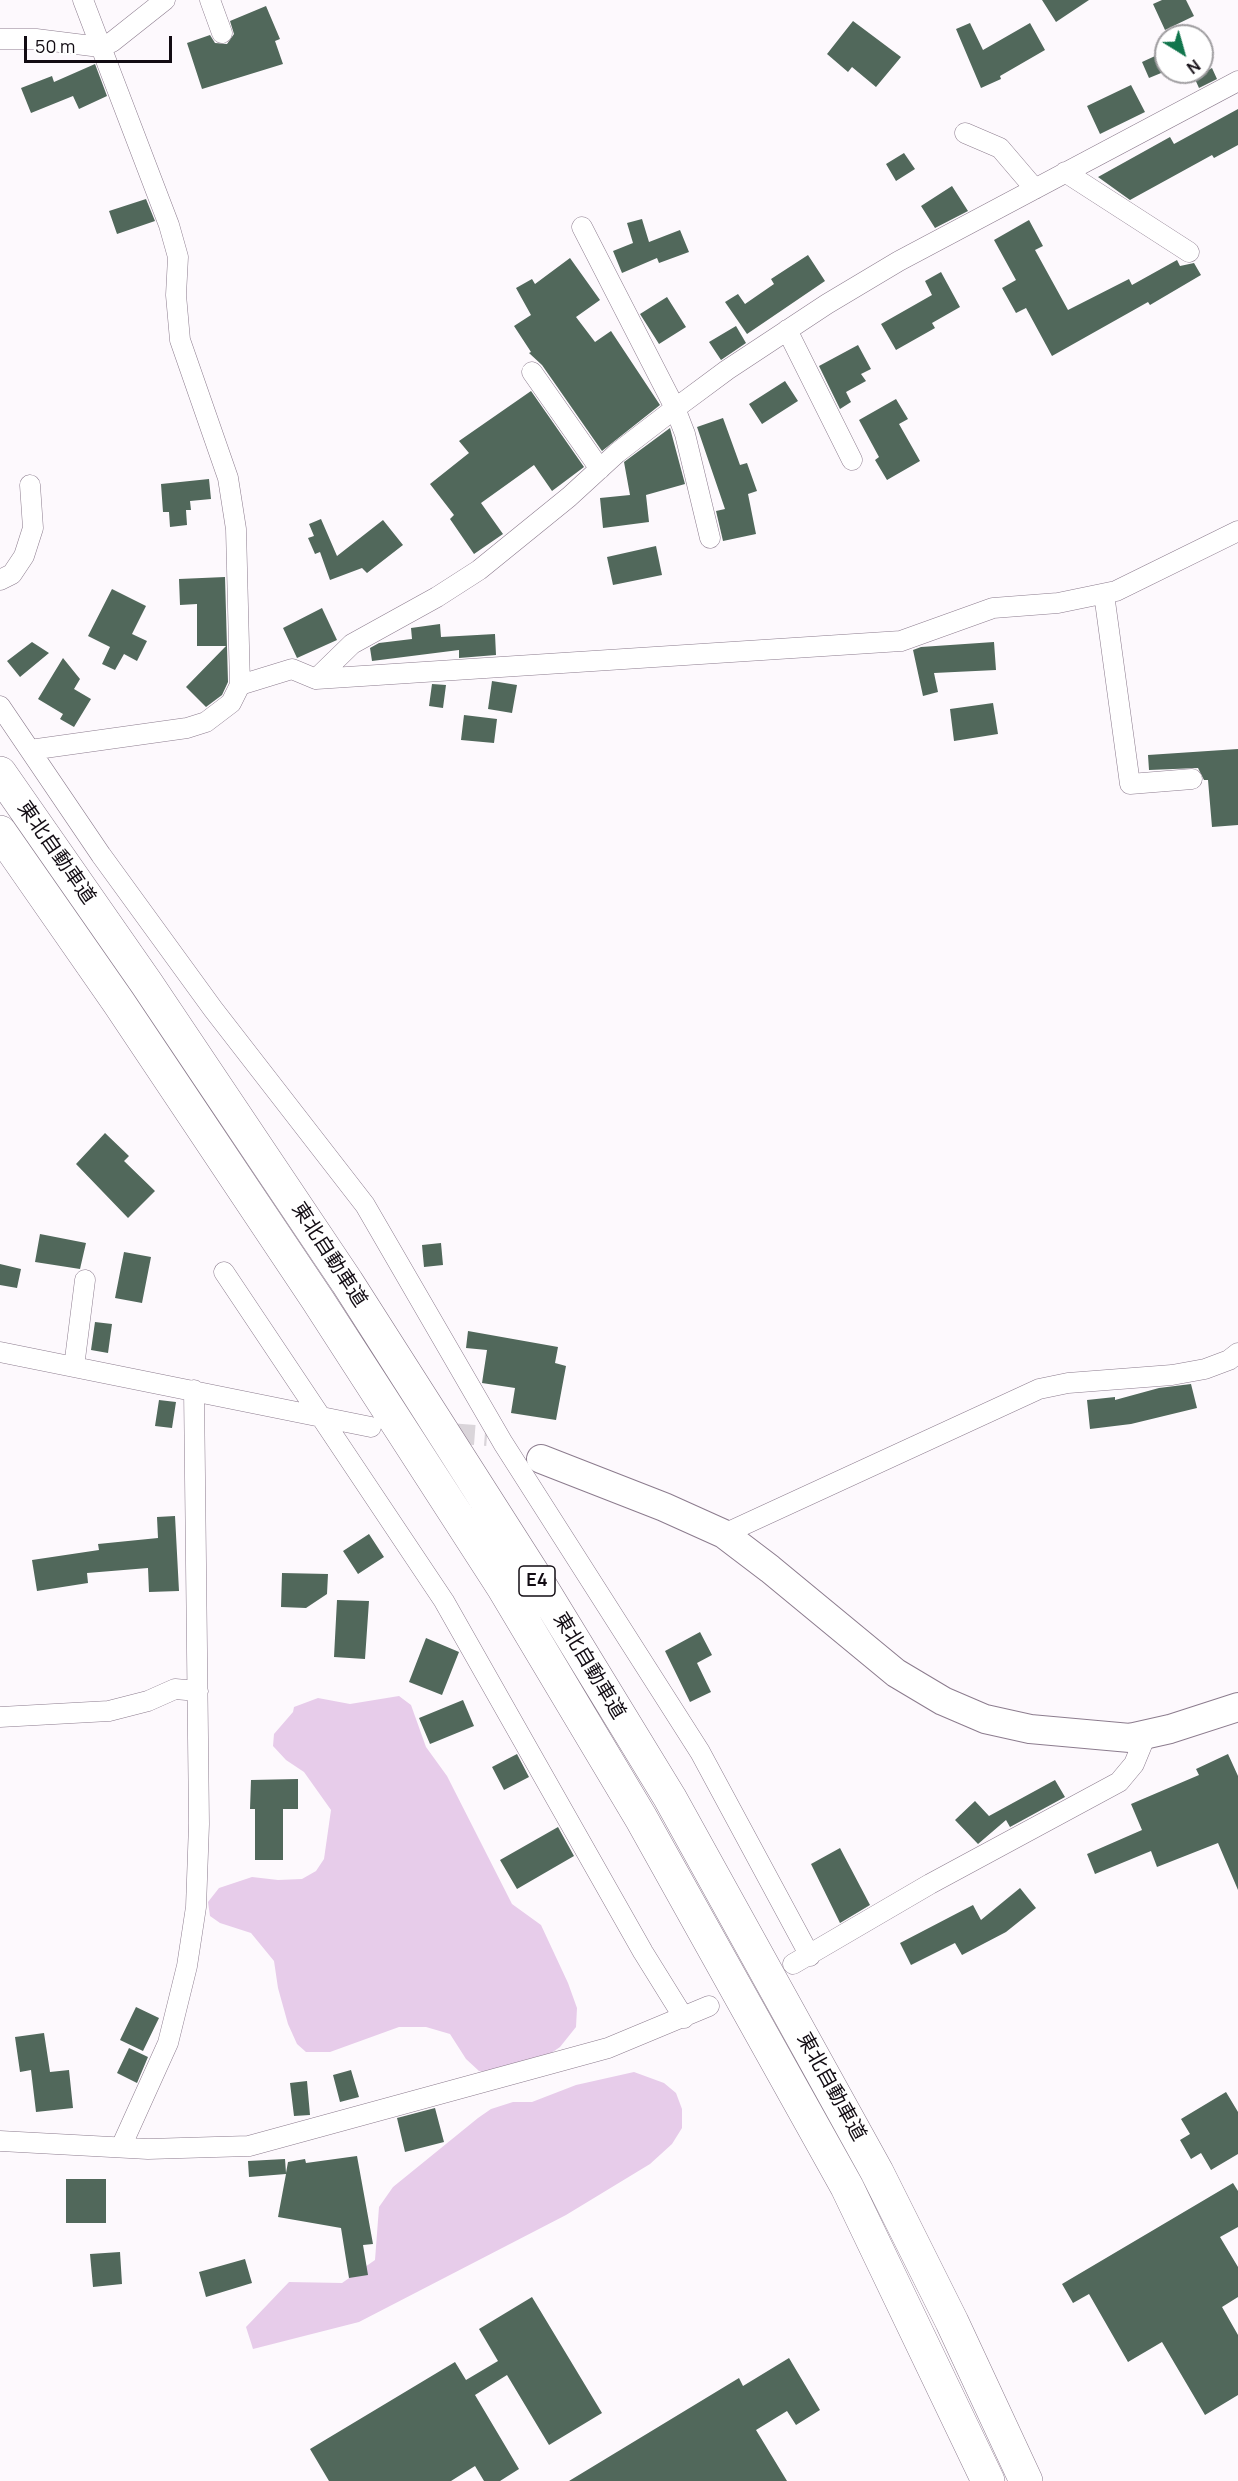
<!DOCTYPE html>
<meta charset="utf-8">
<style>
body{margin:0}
#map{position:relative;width:1238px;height:2481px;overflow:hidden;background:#fdf9fd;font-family:Manrope,sans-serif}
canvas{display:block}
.north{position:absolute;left:1154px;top:24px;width:60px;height:60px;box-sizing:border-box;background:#fff;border:2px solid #a09ea1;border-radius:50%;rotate:143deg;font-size:16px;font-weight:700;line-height:24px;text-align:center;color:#120c13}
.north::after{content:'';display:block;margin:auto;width:21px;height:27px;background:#11754c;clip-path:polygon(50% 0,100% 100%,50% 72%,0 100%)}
.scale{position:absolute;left:24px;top:36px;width:148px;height:27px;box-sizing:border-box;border:3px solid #120c13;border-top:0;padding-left:8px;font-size:18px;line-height:21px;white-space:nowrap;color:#120c13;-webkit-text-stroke:4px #fff;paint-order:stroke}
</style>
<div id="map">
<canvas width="1238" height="2481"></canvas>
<div class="north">N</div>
<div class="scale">50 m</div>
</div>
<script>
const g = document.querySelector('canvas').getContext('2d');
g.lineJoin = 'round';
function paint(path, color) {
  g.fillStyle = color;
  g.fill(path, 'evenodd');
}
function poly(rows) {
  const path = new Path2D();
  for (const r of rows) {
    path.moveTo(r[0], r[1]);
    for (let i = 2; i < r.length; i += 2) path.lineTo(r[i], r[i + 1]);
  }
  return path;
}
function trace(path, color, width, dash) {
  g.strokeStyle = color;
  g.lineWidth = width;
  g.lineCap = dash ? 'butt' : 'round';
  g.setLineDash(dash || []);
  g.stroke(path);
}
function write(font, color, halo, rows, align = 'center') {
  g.font = font + ' Manrope,"Noto Sans JP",sans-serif';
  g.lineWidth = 6;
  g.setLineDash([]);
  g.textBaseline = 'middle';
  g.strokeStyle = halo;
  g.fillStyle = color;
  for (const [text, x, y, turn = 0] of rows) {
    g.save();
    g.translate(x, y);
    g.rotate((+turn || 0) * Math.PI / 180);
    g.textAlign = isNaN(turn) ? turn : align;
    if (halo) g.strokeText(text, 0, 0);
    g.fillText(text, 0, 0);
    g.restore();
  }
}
paint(poly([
 [399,1696,411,1705,426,1747,447,1776,512,1904,541,1925,568,1983,577,2008,576,2027,560,2047,541,2060,490,2073,479,2071,466,2059,450,2034,426,2027,399,2027,330,2052,306,2052,297,2044,288,2024,278,1988,274,1961,251,1933,220,1923,210,1916,208,1902,219,1888,252,1877,278,1880,302,1879,316,1871,324,1859,331,1810,304,1772,286,1760,273,1746,274,1734,293,1712,294,1707,318,1698,350,1704],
 [634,2072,664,2083,676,2093,682,2109,682,2128,672,2144,650,2164,566,2215,359,2322,253,2349,246,2327,289,2282,342,2283,375,2260,379,2207,393,2187,478,2118,491,2109,513,2102,532,2102,576,2085]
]), '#e7ccea');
paint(poly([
 [1042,0,1089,0,1056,22],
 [1162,0,1186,0,1194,16,1165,30,1153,4],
 [266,6,280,39,275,41,283,64,202,89,187,43,210,35,215,43,227,44,234,34,230,21],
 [853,21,901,57,876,87,852,67,848,72,827,54],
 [970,23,983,50,1030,23,1045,50,1000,76,1001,79,981,88,956,29],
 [1166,51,1166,71,1149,78,1142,62],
 [95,64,107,96,79,109,73,96,31,113,21,88,52,76,54,82],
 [1212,68,1217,79,1199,88,1194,77],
 [1131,85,1145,112,1100,134,1087,106],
 [1238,109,1238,145,1214,158,1212,155,1130,200,1098,177,1170,137,1174,144],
 [904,153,915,169,896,181,886,164],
 [952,186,968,211,935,228,921,206],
 [146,199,155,221,117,234,109,211],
 [642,219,649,242,680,230,689,252,659,263,657,258,622,273,613,251,633,243,627,223],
 [1029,220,1043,246,1035,250,1068,310,1129,279,1132,285,1177,260,1180,266,1194,263,1201,275,1150,305,1148,302,1052,356,1026,308,1016,313,1002,288,1016,280,994,240],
 [808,255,825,281,747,334,725,302,738,294,745,304,774,284,771,279],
 [570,258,600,300,576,317,595,342,611,331,660,405,602,451,542,365,529,353,531,352,514,326,531,315,516,288,532,279,535,284],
 [941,272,960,307,932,323,935,328,896,350,881,324,932,295,925,281],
 [667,297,686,327,659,344,640,314],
 [736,326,746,343,721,360,709,342],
 [858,345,871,369,861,374,866,381,846,392,851,402,840,409,819,366],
 [785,381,798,401,762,424,749,404],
 [531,391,584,467,552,491,534,465,481,503,503,534,474,554,450,519,454,515,430,484,469,453,459,441],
 [896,399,908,419,899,424,920,461,887,480,875,460,879,457,859,420],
 [723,418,740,465,747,463,757,491,748,494,756,534,723,541,716,511,725,509,697,427],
 [670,428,685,484,646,495,649,522,603,528,600,498,630,495,624,462],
 [209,479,211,499,190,501,191,510,186,510,187,525,170,527,169,512,163,512,161,484],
 [321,519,337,556,383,520,403,545,367,573,362,568,330,580,320,552,315,554,308,538,314,536,309,524],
 [656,546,662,575,613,585,607,557],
 [225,577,228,682,222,695,206,707,186,687,226,646,197,646,197,604,180,605,179,579],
 [112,589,146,606,132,634,147,641,137,661,124,654,115,670,102,664,110,647,88,636],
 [322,608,337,640,297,658,283,628],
 [440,624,441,637,495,634,496,655,459,658,459,650,372,661,370,648,379,643,412,639,411,628],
 [32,642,49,653,20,677,7,661],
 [994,642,996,670,934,673,938,692,923,696,913,650,921,647],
 [63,658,80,679,74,689,91,699,74,727,60,719,63,714,38,699],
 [492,681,517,685,512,713,488,709],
 [432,684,446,685,443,708,429,706],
 [993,703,998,734,954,741,950,709],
 [464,715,497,719,494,743,461,740],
 [1238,749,1238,825,1212,827,1208,780,1204,780,1198,768,1149,770,1148,755],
 [105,1133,129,1156,124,1161,155,1191,128,1218,76,1164],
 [40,1234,86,1243,80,1269,35,1262],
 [441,1243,443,1265,424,1267,422,1245],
 [124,1252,151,1257,142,1303,115,1298],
 [0,1264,21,1269,17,1288,0,1285],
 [95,1322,112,1324,108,1353,91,1350],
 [468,1331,558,1347,555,1363,566,1366,556,1420,511,1413,515,1388,482,1383,487,1350,466,1348],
 [1191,1384,1197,1408,1131,1424,1090,1429,1087,1400,1115,1397,1115,1400,1159,1388],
 [159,1400,176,1402,172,1428,155,1426],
 [175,1516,179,1591,149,1592,148,1568,87,1573,88,1583,37,1591,32,1560,99,1550,98,1544,158,1538,157,1517],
 [369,1534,384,1557,358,1574,343,1551],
 [282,1573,328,1574,327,1594,306,1608,281,1607],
 [337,1600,369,1601,365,1659,334,1657],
 [700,1632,712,1655,697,1663,711,1692,690,1702,665,1651],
 [426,1638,459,1652,442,1695,409,1682],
 [463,1700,474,1726,430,1744,419,1718],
 [517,1754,529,1777,504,1790,492,1767],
 [1228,1754,1238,1776,1238,1890,1218,1843,1157,1867,1151,1851,1095,1874,1087,1854,1142,1830,1131,1804,1199,1775,1196,1769],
 [298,1779,298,1809,283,1809,283,1860,255,1860,255,1809,250,1809,251,1780],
 [1055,1780,1065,1797,1010,1827,1006,1820,978,1844,955,1820,975,1801,989,1816],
 [558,1827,574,1856,517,1889,500,1860],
 [840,1848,870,1905,840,1923,811,1864],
 [1020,1888,1036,1908,1006,1932,962,1955,955,1943,911,1965,900,1943,973,1905,981,1920],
 [136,2007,159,2018,143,2051,120,2040],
 [44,2033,50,2072,69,2070,73,2108,36,2112,31,2070,20,2072,15,2037],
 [129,2048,148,2057,137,2083,117,2073],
 [351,2070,359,2097,340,2102,333,2075],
 [307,2081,310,2115,294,2116,290,2083],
 [1226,2092,1238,2112,1238,2154,1211,2170,1201,2153,1191,2159,1180,2140,1190,2134,1181,2119],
 [435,2108,444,2142,405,2152,397,2118],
 [357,2156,373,2244,363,2245,368,2275,349,2278,341,2228,278,2217,286,2174,249,2177,248,2161,285,2159,286,2173,288,2162,305,2159,306,2163],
 [66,2179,106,2179,106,2223,66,2223],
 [1233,2183,1238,2191,1238,2227,1220,2237,1238,2267,1238,2297,1222,2307,1238,2335,1238,2395,1205,2415,1162,2342,1128,2362,1089,2294,1073,2303,1062,2284],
 [120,2252,122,2284,93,2287,90,2254],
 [245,2259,252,2283,206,2297,199,2272],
 [532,2297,602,2413,549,2445,507,2375,475,2395,519,2469,500,2481,484,2481,475,2466,451,2481,329,2481,310,2449,455,2362,466,2380,498,2361,479,2329],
 [789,2358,820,2410,796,2425,787,2411,756,2430,787,2481,569,2481,739,2378,743,2386]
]), '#51685b');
trace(poly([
 [395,1429,487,1436]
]), '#dad5da', 20, [20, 10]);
const street = poly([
 [210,0,222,33],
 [0,39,36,39,100,47,112,42,165,0],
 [965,133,1000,148,1035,189],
 [1065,172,1189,252],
 [582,227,675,408,685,434,710,538],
 [787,330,852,460],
 [532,372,600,469],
 [0,580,12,574,24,556,33,528,30,485],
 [1104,594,1130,784,1192,779],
 [316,679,901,641,993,608,1058,603,1116,591,1238,531],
 [240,685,292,669,316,679,352,644,437,597,479,570,569,497,617,453,669,413,727,370,827,304,899,261,1238,81],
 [0,706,101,855,213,1009,365,1205,503,1443,700,1752,810,1956],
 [30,750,187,728,206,722,231,703,240,685,236,529,228,478,180,340,176,295,178,257,169,225,83,0],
 [224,1272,444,1601,643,1952,684,2018],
 [0,1352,371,1427],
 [74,1367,85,1280],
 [724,1534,1039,1389,1068,1383,1172,1375,1205,1369,1229,1360,1238,1353],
 [0,1717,109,1711,148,1701,175,1689,198,1691],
 [793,1964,930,1884,1119,1782,1134,1764,1146,1735],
 [0,2141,148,2149,249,2146,608,2048,709,2006],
 [121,2147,168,2043,187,1966,196,1907,199,1824,194,1390]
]);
const secondary = poly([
 [541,1459,664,1507,724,1534,770,1569,896,1673,943,1701,985,1719,1030,1729,1130,1738,1170,1729,1238,1707]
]);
const highway = poly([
 [0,773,147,984,347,1282,532,1572,670,1798,877,2172,952,2322,1026,2481],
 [0,832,119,1003,317,1299,503,1587,641,1818,847,2187,988,2481]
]);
trace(street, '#8c7c8e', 21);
trace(secondary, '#8c7c8e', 30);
trace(highway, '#8c7c8e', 34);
trace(street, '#fff', 20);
trace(secondary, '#fff', 28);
trace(highway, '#fff', 33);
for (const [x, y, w] of [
 [537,1581,36]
]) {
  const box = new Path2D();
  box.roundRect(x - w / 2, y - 15, w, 30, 4.5);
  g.fillStyle = '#fff';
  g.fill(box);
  trace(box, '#120c13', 1.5);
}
write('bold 18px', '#120c13', null, [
 ["E4",537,1581]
]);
write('20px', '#120c13', '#fff', [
 ["東北自動車道",56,853,55],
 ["東北自動車道",329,1255,57],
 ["東北自動車道",589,1666,59],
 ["東北自動車道",831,2087,61]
]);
</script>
